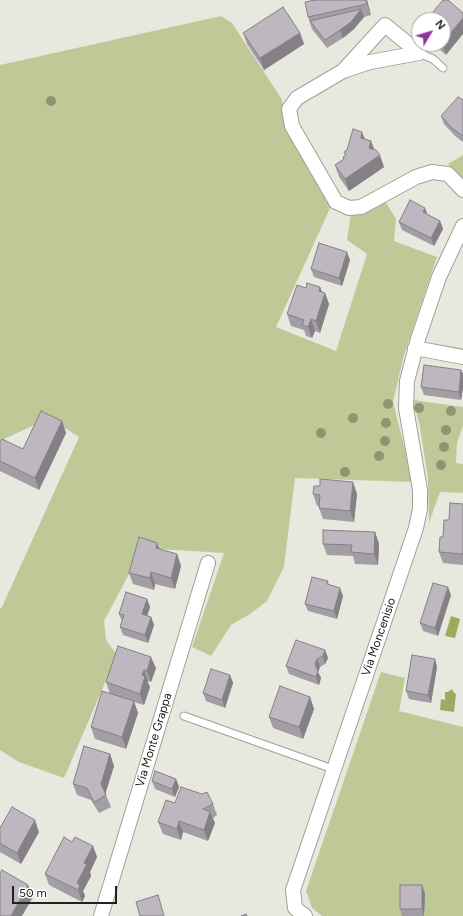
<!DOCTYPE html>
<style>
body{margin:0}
#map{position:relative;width:463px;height:916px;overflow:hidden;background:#e7e9df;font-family:Figtree,sans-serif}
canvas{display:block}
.north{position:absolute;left:411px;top:12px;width:40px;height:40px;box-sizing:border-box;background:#fff;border:1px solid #a6a7a5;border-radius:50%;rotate:52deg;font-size:11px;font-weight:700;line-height:16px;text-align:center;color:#21221f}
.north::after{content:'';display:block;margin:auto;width:14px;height:18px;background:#9035a0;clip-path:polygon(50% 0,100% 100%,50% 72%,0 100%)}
.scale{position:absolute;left:12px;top:886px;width:105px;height:18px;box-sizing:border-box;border:2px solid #21221f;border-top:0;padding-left:5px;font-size:12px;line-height:14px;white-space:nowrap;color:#21221f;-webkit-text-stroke:3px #fff;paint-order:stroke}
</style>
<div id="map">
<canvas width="463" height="916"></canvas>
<div class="north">N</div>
<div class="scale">50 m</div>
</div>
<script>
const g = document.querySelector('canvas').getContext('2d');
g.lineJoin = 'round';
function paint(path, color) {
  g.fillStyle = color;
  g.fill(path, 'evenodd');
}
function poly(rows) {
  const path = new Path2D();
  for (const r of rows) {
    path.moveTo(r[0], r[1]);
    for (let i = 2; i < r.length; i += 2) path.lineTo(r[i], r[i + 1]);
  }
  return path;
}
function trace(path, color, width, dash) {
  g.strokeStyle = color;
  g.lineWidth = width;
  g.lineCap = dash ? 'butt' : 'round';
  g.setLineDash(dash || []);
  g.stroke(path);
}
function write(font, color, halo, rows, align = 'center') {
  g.font = font + ' Figtree,sans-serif';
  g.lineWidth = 3;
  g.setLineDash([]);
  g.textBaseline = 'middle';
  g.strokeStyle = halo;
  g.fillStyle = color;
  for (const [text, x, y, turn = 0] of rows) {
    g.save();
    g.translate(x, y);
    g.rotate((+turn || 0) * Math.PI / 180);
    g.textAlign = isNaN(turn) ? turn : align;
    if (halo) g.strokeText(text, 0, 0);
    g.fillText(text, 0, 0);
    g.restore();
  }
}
paint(poly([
 [221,16,232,23,281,98,290,131,332,204,276,327,336,351,367,254,347,240,351,213,385,201,396,219,394,241,437,257,404,355,393,402,413,482,295,478,284,567,267,601,250,614,231,625,211,656,192,647,224,553,143,548,104,621,106,640,117,655,64,778,19,762,0,750,0,609,2,607,79,437,49,418,0,441,0,65],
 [463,155,463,178,448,164],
 [413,400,463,407,463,426,457,443,456,463,463,464,463,493,440,492,429,523,428,478,420,427],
 [381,672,405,678,399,711,463,727,463,916,322,916,312,908,306,891]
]), '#bfc998');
paint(poly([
 [451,616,460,619,455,638,445,636],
 [452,689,454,693,456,694,454,712,440,710,441,699,445,700,445,692,448,692]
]), '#9eaa60');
const lane = poly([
 [419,53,433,59,443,68],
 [184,716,333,769]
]);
const street = poly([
 [385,25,419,53,370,62,343,71,385,25],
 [343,71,297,98,289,109,292,126,336,202,349,208,361,207,416,177,432,172,448,174,463,190],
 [415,348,463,357],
 [101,916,208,563],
 [305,916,295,908,293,890,416,528,420,509,420,490,406,408,407,381,418,339,439,277,463,226]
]);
trace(lane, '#9fa198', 9);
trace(street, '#9fa198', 16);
trace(lane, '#fff', 7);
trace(street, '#fff', 14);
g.fillStyle = '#8f9472';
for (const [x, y] of [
 [51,101],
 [388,404],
 [419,408],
 [451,411],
 [353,418],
 [386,423],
 [446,430],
 [321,433],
 [385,441],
 [444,447],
 [379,456],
 [441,465],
 [345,472]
]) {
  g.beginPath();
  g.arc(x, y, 5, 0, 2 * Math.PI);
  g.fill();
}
paint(poly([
 [315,0,367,0,371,15,364,17,354,29,343,38,327,48,312,29,308,17],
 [243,33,300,33,304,44,264,70,247,44],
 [433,44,443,44,446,55],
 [463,100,463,142,455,136,444,124,441,116],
 [365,139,371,141,374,149,384,167,349,191,339,177,335,165,344,159,343,157,345,155,344,152],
 [428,215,440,221,443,229,434,246,402,230,399,222],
 [350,260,342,286,314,277,311,269],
 [320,287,322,292,325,293,329,304,320,333,315,331,312,338,306,336,304,330,291,326,287,314,306,288],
 [461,370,463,374,463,388,461,400,424,395,421,387],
 [62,421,66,433,39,490,0,471,0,442,23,449],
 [313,494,357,494,354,522,323,519,319,508,319,506,317,506],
 [463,504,463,565,443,563,439,552,443,537,449,520],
 [375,532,379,544,378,565,355,564,353,556,327,555,323,544],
 [157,543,160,550,177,554,181,566,175,589,155,584,154,590,133,584,129,573],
 [328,581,329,585,343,596,337,619,308,611,305,604],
 [451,595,438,636,423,631,420,623],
 [147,599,150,607,147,616,151,617,154,625,148,643,123,635,120,627,122,621,119,614],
 [118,646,156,668,151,682,148,681,148,683,150,687,144,705,134,702,138,713,126,749,95,739,91,727,110,694,106,682],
 [325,650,328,658,325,664,320,667,318,672,321,678,319,685,289,674,286,666],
 [435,659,437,667,431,703,409,699,406,691],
 [230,675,233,683,225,708,206,701,203,693],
 [310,697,314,709,303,739,273,728,269,717],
 [110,754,114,766,105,793,111,807,99,813,91,800,77,795,73,784],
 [176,779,179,787,175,797,155,789,152,781],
 [175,803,213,804,217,815,213,818,215,823,208,841,183,832,181,840,163,834,158,822],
 [0,828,39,832,21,864,0,852],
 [72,842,93,846,97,857,90,872,91,876,83,891,85,896,82,902,49,885,45,874],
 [425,893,424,916,402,916,400,909]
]), '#a39da4');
paint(poly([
 [366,0,367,0,371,15,367,4],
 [361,9,364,17,354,29,343,38,340,30],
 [463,18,463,34,446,55,442,44,443,44,443,42],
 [300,33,304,44,264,70,260,58],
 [362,132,367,144,361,138],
 [371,141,375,152,369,148],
 [380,155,384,167,349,191,345,179],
 [425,208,428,216,423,212],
 [440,221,443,229,434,246,431,238],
 [347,252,350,260,342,286,339,278],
 [320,287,324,297,325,293,329,304,320,333,316,321,319,291],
 [311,319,315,331,312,338,308,327],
 [461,370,463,374,463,388,461,400,459,392],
 [62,421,66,433,39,490,35,478],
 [353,482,357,494,354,522,350,511],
 [375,532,379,544,378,565,374,554],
 [157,543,161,554,156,548],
 [177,554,181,566,175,589,171,578],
 [151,572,155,584,154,590,150,578],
 [448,587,451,595,438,636,435,628],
 [340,588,343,596,337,619,334,611],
 [147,599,150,607,145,622,142,614],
 [151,617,154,625,148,643,145,635],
 [325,650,328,658,325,664,323,656],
 [151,657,156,668,151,682,147,671],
 [317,659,320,667,318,672,321,678,319,685,316,677,315,664],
 [435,659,437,667,431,703,428,695],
 [144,670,148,681,148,683,150,687,144,705,140,694,142,675],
 [230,675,233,683,225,708,222,700],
 [310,697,314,709,303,739,299,727],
 [134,701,138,713,126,749,122,737],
 [110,754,114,766,105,795,101,784],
 [176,779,179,787,175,797,172,789],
 [210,812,215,823,208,841,204,830],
 [35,820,39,832,21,864,17,853],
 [179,821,183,832,181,840,177,829],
 [93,846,97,857,90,872,91,876,83,891,85,896,82,902,78,890,77,883,84,863],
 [28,885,33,897,22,916,11,916],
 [422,885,425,893,424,916,422,909]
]), '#858086');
const building = poly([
 [315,0,366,0,367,4,308,17,305,2,315,0],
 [443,0,448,0,463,13,463,18,443,42,443,20,426,20,443,0],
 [283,7,300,33,260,58,243,33,283,7],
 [361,9,351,22,340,30,325,40,310,21,361,9],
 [458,97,463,100,463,136,452,128,441,116,458,97],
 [353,129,362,132,361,138,371,141,369,148,376,150,380,155,345,179,335,165,344,159,343,157,346,155,344,152,347,150,353,129],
 [410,200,425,208,423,212,440,221,431,238,399,222,410,200],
 [319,243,347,252,339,278,311,269,319,243],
 [307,283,320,287,319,291,325,293,316,321,311,319,308,327,302,325,304,320,287,314,297,285,306,288,307,283],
 [424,365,461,370,459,392,421,387,424,365],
 [41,411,62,421,35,478,0,461,0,442,2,439,23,449,41,411],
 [320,479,353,482,350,511,319,508,320,495,313,494,314,486,320,486,320,479],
 [450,503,463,504,463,554,439,552,440,537,443,537,444,520,449,520,450,503],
 [323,530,375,532,374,554,351,552,352,545,323,544,323,530],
 [139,537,157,543,156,548,177,554,171,578,151,572,150,578,129,573,139,537],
 [312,577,328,581,327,584,340,588,334,611,305,604,312,577],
 [433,583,448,587,435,628,420,623,433,583],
 [126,592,147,599,142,614,151,617,145,635,120,627,124,615,119,614,126,592],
 [296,640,325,650,323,656,317,659,315,664,318,671,316,677,286,666,296,640],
 [118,646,151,657,147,671,144,670,142,675,145,676,140,694,106,682,118,646],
 [412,655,435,659,428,695,406,691,412,655],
 [211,669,230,675,222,700,203,693,211,669],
 [280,686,310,697,299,727,269,717,280,686],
 [102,691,134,701,122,737,91,727,102,691],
 [84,746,110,754,101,784,106,795,94,802,87,788,73,784,84,746],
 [155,771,176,779,172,789,152,781,155,771],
 [181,787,202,794,207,792,213,804,203,809,210,812,204,830,179,821,177,829,158,822,166,800,175,803,181,787],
 [12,807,35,820,17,853,0,843,0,828,12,807],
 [64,837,72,842,75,837,93,846,84,863,87,864,77,883,80,885,78,890,45,874,64,837],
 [2,870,28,885,11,916,0,916,0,873,2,870],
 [400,885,422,885,422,909,400,909,400,885],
 [158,895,164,916,140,916,136,902,158,895],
 [246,914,247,916,241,916,246,914]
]);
paint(building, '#beb7bf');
trace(building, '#858086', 1);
write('12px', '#21221f', '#fff', [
 ["Via Moncenisio",379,637,-71],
 ["Via Monte Grappa",154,740,-73]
]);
</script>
